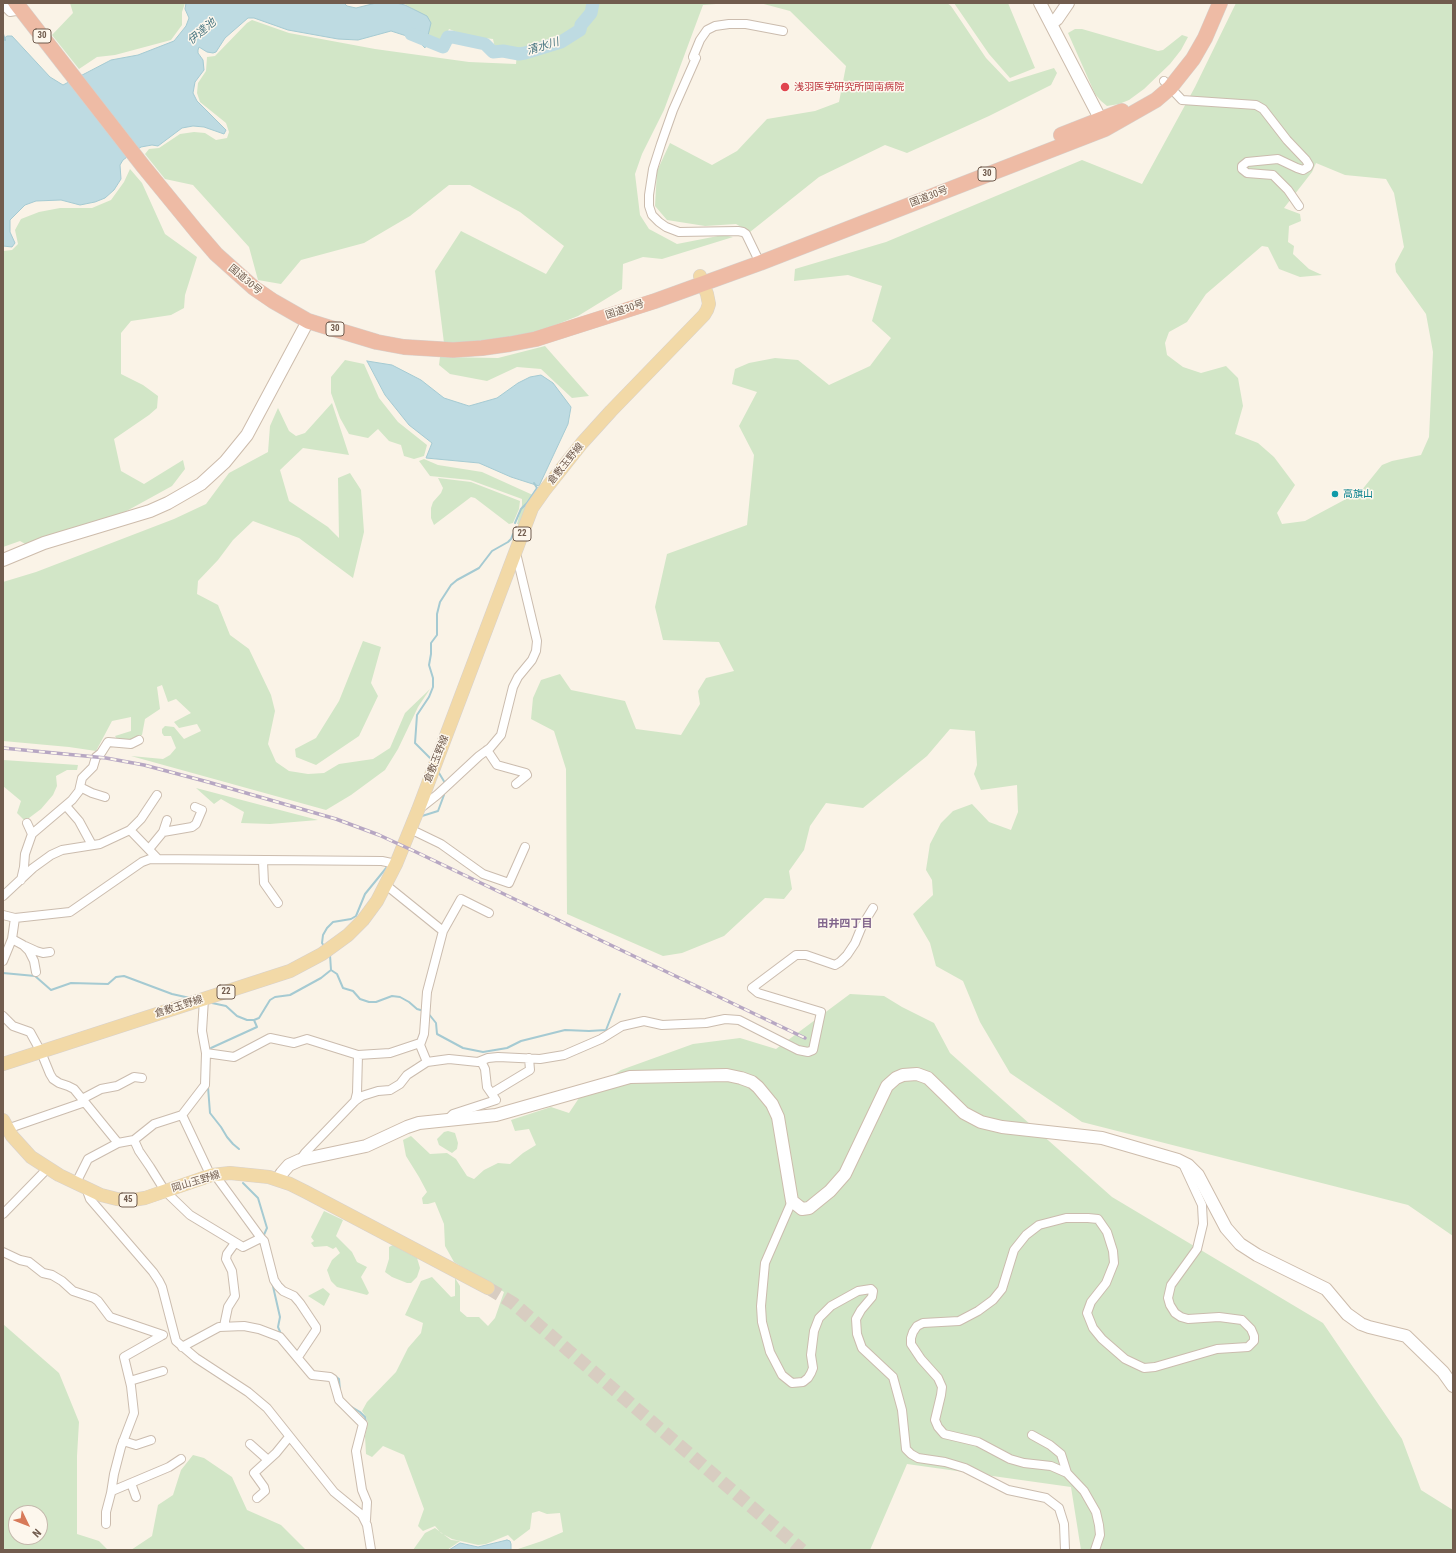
<!DOCTYPE html>
<meta charset="utf-8">
<style>
body{margin:0}
#map{position:relative;width:1456px;height:1553px;overflow:hidden;background:#faf3e7;font-family:"Roboto Condensed",sans-serif}
canvas{display:block}
.frame{position:absolute;inset:0;border:4px solid #715c4e;pointer-events:none}
.north{position:absolute;left:8px;top:1505px;width:40px;height:40px;box-sizing:border-box;background:#fdf7ed;border:1px solid #c5b9ad;border-radius:50%;rotate:133deg;font-size:11px;font-weight:700;line-height:16px;text-align:center;color:#715c4e}
.north::after{content:'';display:block;margin:auto;width:14px;height:18px;background:#d77a59;clip-path:polygon(50% 0,100% 100%,50% 72%,0 100%)}
</style>
<div id="map">
<canvas width="1456" height="1553"></canvas>
<div class="frame"></div>
<div class="north">N</div>
</div>
<script>
const g = document.querySelector('canvas').getContext('2d');
g.lineJoin = 'round';
function paint(path, color) {
  g.fillStyle = color;
  g.fill(path, 'evenodd');
}
function poly(rows) {
  const path = new Path2D();
  for (const r of rows) {
    path.moveTo(r[0], r[1]);
    for (let i = 2; i < r.length; i += 2) path.lineTo(r[i], r[i + 1]);
  }
  return path;
}
function trace(path, color, width, dash) {
  g.strokeStyle = color;
  g.lineWidth = width;
  g.lineCap = dash ? 'butt' : 'round';
  g.setLineDash(dash || []);
  g.stroke(path);
}
function write(font, color, halo, rows, align = 'center') {
  g.font = font + ' "Roboto Condensed","Noto Sans JP",sans-serif';
  g.lineWidth = 3;
  g.setLineDash([]);
  g.textBaseline = 'middle';
  g.strokeStyle = halo;
  g.fillStyle = color;
  for (const [text, x, y, turn = 0] of rows) {
    g.save();
    g.translate(x, y);
    g.rotate((+turn || 0) * Math.PI / 180);
    g.textAlign = isNaN(turn) ? turn : align;
    if (halo) g.strokeText(text, 0, 0);
    g.fillText(text, 0, 0);
    g.restore();
  }
}
paint(poly([
 [70,3,185,3,182,12,182,25,171,40,115,55,97,57,79,69,52,35,73,13],
 [403,3,729,3,703,5,664,110,642,154,635,174,640,215,649,229,677,244,723,235,733,237,662,259,643,257,623,264,622,289,578,316,528,336,483,344,444,343,435,271,461,231,546,274,564,246,520,212,470,185,449,185,410,216,364,243,301,260,281,284,258,280,249,247,193,185,165,179,145,154,149,149,159,148,180,134,194,132,205,133,216,140,227,138,229,132,226,123,200,102,197,93,198,83,206,71,207,57,215,56,247,23,252,20,289,33,375,49,469,62,516,64,517,53,508,49,495,48,493,39,466,36,449,29,443,42,423,32,418,12],
 [760,3,947,3,951,6,986,58,1009,82,1054,68,1057,73,1051,85,989,116,907,153,885,145,819,177,750,232,736,224,705,226,667,220,655,206,657,171,670,143,712,165,737,151,767,119,815,111,839,102,846,66,790,11],
 [954,3,1008,3,1035,68,1010,78,989,54],
 [1236,3,1453,3,1453,1236,1408,1205,1082,1122,1010,1073,980,1022,963,981,936,966,930,943,913,914,933,895,932,880,926,870,930,844,941,823,953,811,972,804,989,822,1011,830,1018,812,1017,785,981,790,974,774,977,765,975,731,950,729,927,756,863,808,826,803,810,826,804,850,789,871,792,889,784,899,765,898,724,936,682,953,663,956,567,914,566,769,554,731,531,719,533,698,541,680,560,674,571,690,625,701,636,729,681,735,700,704,698,691,706,678,734,671,719,642,663,640,655,607,667,554,747,525,754,455,739,426,757,392,732,384,735,369,749,363,775,358,798,360,829,385,870,366,891,338,872,321,882,286,848,275,794,281,795,269,886,242,1082,160,1142,184,1195,87],
 [1316,163,1345,175,1386,179,1394,193,1404,247,1395,264,1396,272,1426,314,1433,352,1429,437,1421,455,1392,461,1382,465,1361,491,1305,521,1282,524,1277,513,1295,485,1274,457,1258,443,1235,434,1243,406,1238,378,1226,366,1201,373,1183,367,1167,355,1165,343,1169,332,1187,322,1206,294,1262,246,1268,247,1279,269,1300,277,1322,275,1309,269,1293,254,1294,246,1288,242,1289,226,1301,221,1300,214,1284,208,1312,172],
 [1075,29,1082,29,1158,51,1163,50,1182,35,1188,37,1181,50,1170,64,1144,89,1129,100,1119,104,1107,106,1101,101,1095,94,1068,33],
 [130,169,142,183,165,234,197,257,185,295,184,308,171,315,131,321,121,333,121,374,143,385,158,396,157,408,149,415,114,439,121,471,144,484,183,460,185,469,172,486,112,519,27,545,20,541,3,547,3,251,12,250,18,244,15,230,21,219,39,212,60,208,92,208,111,200,124,182],
 [545,346,589,396,572,398,541,369,517,367,487,381,450,374,439,365,440,357,498,358],
 [345,360,364,364,379,398,398,422,427,445,424,456,414,459,404,456,401,445,389,441,378,429,368,438,349,434,340,418,331,393,331,377],
 [332,403,349,455,303,448,280,470,289,501,328,527,339,538,338,478,350,473,361,490,364,532,353,578,299,538,253,521,233,540,218,560,198,581,197,594,218,605,230,635,249,649,271,695,275,711,268,744,276,762,289,771,308,774,324,773,339,764,373,759,390,748,405,713,430,689,418,707,398,749,385,770,351,795,326,810,131,756,163,759,170,755,176,748,171,736,164,736,162,733,162,729,165,726,174,727,184,739,201,731,197,724,179,728,174,722,191,713,176,699,168,702,162,685,157,687,160,709,145,719,142,735,131,741,117,739,115,736,131,731,131,717,112,721,96,751,69,747,3,741,3,582,36,572,174,519,206,504,229,473,268,452,270,426,278,408,289,431,296,436,305,433],
 [424,459,438,465,482,472,535,496,520,524,517,524,522,505,522,499,470,480,430,476,419,461],
 [438,478,471,482,520,501,519,509,513,523,509,524,475,498,471,497,434,525,431,518,431,508,433,502,441,493,443,488],
 [363,641,381,647,371,683,378,696,359,736,316,765,296,757,295,749,316,738,339,701],
 [3,760,78,765,77,770,67,770,56,776,57,786,53,795,41,809,25,821,17,813,21,801,3,786],
 [196,788,318,820,270,824,241,823,244,812,221,799,214,804],
 [850,994,884,996,902,1007,934,1023,950,1053,1112,1197,1323,1323,1402,1439,1421,1490,1453,1510,1453,1550,1081,1550,1071,1487,907,1464,870,1550,515,1550,542,1541,563,1532,560,1513,547,1514,539,1511,532,1513,530,1529,514,1541,508,1535,486,1544,478,1545,452,1539,441,1533,435,1526,423,1531,418,1526,424,1509,404,1455,383,1446,372,1457,366,1454,365,1436,368,1423,366,1417,362,1411,367,1402,396,1372,408,1348,421,1333,423,1323,405,1315,421,1281,432,1277,451,1297,455,1296,455,1278,460,1286,460,1311,467,1317,479,1317,488,1326,495,1318,504,1292,454,1262,445,1246,444,1224,435,1202,428,1204,423,1204,422,1198,427,1192,419,1177,406,1156,403,1140,411,1136,430,1154,447,1153,456,1159,467,1176,474,1179,484,1170,498,1163,510,1164,523,1153,536,1145,529,1129,515,1131,511,1120,551,1107,569,1113,579,1098,621,1070,693,1044,740,1038,776,1049],
 [448,1131,455,1133,458,1143,457,1149,452,1153,439,1145,437,1139,444,1132],
 [324,1211,343,1220,336,1236,352,1252,357,1262,367,1267,361,1277,369,1293,367,1295,337,1287,331,1281,327,1270,332,1260,340,1253,336,1247,333,1249,327,1246,314,1247,311,1243,314,1241,311,1237],
 [393,1245,417,1258,420,1268,417,1277,411,1283,407,1283,392,1277,385,1272,389,1259,389,1247],
 [323,1288,330,1294,324,1306,308,1296],
 [3,1324,59,1373,79,1422,77,1456,77,1534,99,1541,108,1550,3,1550],
 [16,1513,40,1513,40,1537,16,1537],
 [193,1455,204,1458,232,1477,247,1510,281,1525,306,1550,131,1550,152,1536,158,1505,173,1495,181,1470],
 [435,1528,451,1540,460,1541,447,1550,413,1550,425,1533]
]), '#d2e6c7');
const water = poly([
 [186,3,344,3,347,6,356,8,376,3,396,3,405,5,427,16,431,23,425,48,416,39,391,31,358,40,338,39,288,30,254,18,248,18,225,38,216,52,213,53,207,52,199,47,198,50,198,53,203,60,204,70,195,82,193,93,197,101,226,130,224,134,204,127,193,126,182,128,158,146,152,145,141,147,123,160,120,165,121,179,114,190,105,198,95,202,80,205,61,200,36,201,25,205,10,220,10,232,15,243,12,247,3,246,3,39,7,36,12,36,50,77,63,85,111,60,138,55,174,41,186,26,189,18,185,9,186,3],
 [367,361,392,365,421,380,444,398,469,406,497,398,518,383,530,377,541,375,553,383,571,407,568,424,539,486,511,477,479,463,426,458,432,443,409,425,385,395,367,361],
 [507,1540,510,1541,511,1544,511,1550,449,1550,460,1543,478,1547,507,1540]
]);
paint(water, '#bedbe2');
trace(water, '#a5cad2', 1);
trace(poly([
 [3,34,5,40],
 [515,523,521,509,527,503,537,488,534,483],
 [430,758,415,743,417,715,429,697,433,687,433,678,429,665,431,654,431,643,437,635,437,614,440,602,451,585,457,580,479,568,492,551,508,542,511,539,513,534],
 [439,773,445,783],
 [422,816,438,811,444,795],
 [324,946,322,943,323,935,327,928,333,922,351,919,356,916,365,894,387,867],
 [330,955,331,970],
 [3,973,35,976,51,990,71,983,108,984,116,977,124,976,172,994,190,998],
 [212,1003,226,1006,237,1016,247,1020,254,1020,259,1018,270,1000,275,997,290,995,321,978,331,970,337,974,343,988,353,991,360,999,369,1002,376,1002,392,996,400,997,409,1002,417,1009,424,1011],
 [428,1013,436,1023,437,1034,463,1048,483,1052,507,1048,521,1041,565,1030,589,1031,606,1030,620,994],
 [211,1048,257,1027,254,1020],
 [208,1087,210,1113,221,1127,227,1137,233,1144,239,1149],
 [243,1183,258,1198,267,1228,263,1237],
 [272,1282,280,1317,278,1327,281,1334],
 [335,1376,339,1379,340,1390],
 [350,1406,360,1412,365,1417,366,1422]
]), '#a5cad2', 2);
trace(poly([
 [411,34,443,47,448,37,452,37,485,44,493,52,503,51,519,54,525,53,561,42,580,30,581,25,591,13,593,3]
]), '#bedbe2', 13);
trace(poly([
 [488,1288,513,1303,535,1322,802,1550]
]), '#d8cdc1', 13, [13, 6]);
const street = poly([
 [3,5,10,12,22,10,22,9],
 [1164,81,1182,100,1256,105,1263,109,1287,140,1306,160,1309,165,1308,167,1303,170,1297,168,1278,159,1247,162,1242,166,1242,169,1247,173,1273,175,1288,190,1299,206],
 [760,263,746,234,743,232,738,231,679,232,666,227,659,222,652,215,649,206,649,195,653,169,661,144,673,110,696,58,693,57,700,40,707,30,715,26,729,24,746,24,783,31],
 [487,750,497,765,526,773,527,775,516,784],
 [80,787,92,793,105,797],
 [66,806,79,821,92,845],
 [418,810,437,795,479,756,490,748,501,735,513,687,518,677,532,660,536,651,537,641,516,553],
 [27,823,32,834],
 [410,829,441,844,483,874,509,883,525,847],
 [130,830,158,859],
 [163,832,192,827,196,824,202,810,195,807],
 [149,849,163,832,167,820],
 [263,861,264,883,278,903],
 [21,880,24,867,25,854,32,834,72,800,79,791,82,778,93,767,96,757,101,753,108,742,131,744,139,740],
 [386,885,443,931,427,992,424,1034,420,1045,427,1062],
 [3,896,33,868,51,855,62,850,100,844,130,830,141,819,157,795],
 [3,915,15,918,70,912,142,862,150,859,382,861,396,864],
 [443,931,461,899,489,913],
 [12,939,23,945,29,951,34,961,36,972],
 [25,946,36,951,43,953,50,952],
 [3,961,12,939,15,918],
 [3,1016,13,1026,30,1032,41,1052,50,1074,53,1079,59,1083,68,1086,74,1089,118,1143],
 [206,1053,234,1057,270,1038,294,1043,307,1039,358,1055,390,1053,420,1043],
 [492,1093,530,1070,529,1058],
 [82,1099,101,1089,117,1086,134,1077,142,1078],
 [355,1101,357,1093,358,1055],
 [182,1115,208,1170,212,1175],
 [448,1119,453,1114,496,1100,487,1087,485,1069,481,1061],
 [4,1130,85,1102],
 [134,1140,139,1151,150,1167,165,1191,190,1215,243,1247,261,1238],
 [300,1160,305,1153,355,1101,362,1096,378,1091,390,1090,400,1084,407,1075,427,1062,449,1059,478,1062,488,1058,498,1057,540,1059,564,1055,601,1039,622,1026,644,1021,662,1025,706,1023,725,1019,739,1020,798,1050,808,1052,813,1050,821,1012,758,993,752,988,796,955,806,955,835,965,840,962,847,955,855,943,862,926,873,908],
 [215,1175,261,1238,264,1241,274,1280,278,1286,283,1291,294,1296,300,1303,316,1327,316,1330,298,1357],
 [76,1183,88,1159,118,1143,134,1140,154,1124,182,1115,205,1085,206,1053,202,1031,204,999],
 [86,1188,90,1199,153,1272,159,1281,162,1287,176,1341,196,1358,248,1392,267,1408,334,1492,362,1515,367,1525,371,1550],
 [792,1201,765,1263,761,1306,762,1322,770,1352,782,1375,792,1383,803,1382,808,1378,811,1373,813,1368,811,1355,814,1331,819,1318,831,1306,858,1291,871,1289,873,1291,872,1297,861,1310,856,1319,857,1334,862,1348,893,1377,902,1410,906,1449,911,1454,918,1458,945,1462,965,1468,1008,1490,1046,1498,1059,1508,1064,1524,1065,1550],
 [3,1214,47,1169],
 [3,1252,20,1260,29,1262,43,1273,52,1275,62,1281,73,1291,94,1298,98,1301,110,1317,163,1335],
 [224,1326,228,1307,235,1296,232,1271,226,1259,227,1254,235,1243],
 [182,1347,219,1327,244,1326,259,1329,280,1337,312,1375,330,1377,333,1379,339,1400,363,1424,356,1451,362,1490,367,1502,366,1520],
 [130,1381,163,1371],
 [1032,1435,1050,1445,1061,1454,1067,1473],
 [123,1441,136,1445,151,1440],
 [250,1444,268,1460],
 [131,1483,169,1467,181,1459],
 [112,1491,131,1483,136,1497],
 [257,1498,265,1491,264,1487,254,1473,276,1453,289,1437],
 [106,1524,106,1512,111,1493,114,1474,121,1447,134,1413,131,1386,124,1357,161,1336],
 [1095,1550,1100,1535,1099,1525,1096,1512,1084,1491,1067,1473,1051,1466,1024,1463,1010,1459,978,1442,944,1434,938,1427,935,1420,941,1395,942,1387,938,1378,921,1359,911,1344,911,1338,913,1332,917,1326,923,1323,959,1321,978,1311,993,1300,1002,1289,1014,1250,1026,1235,1039,1225,1066,1218,1088,1218,1098,1219,1107,1232,1113,1251,1114,1263,1106,1283,1091,1302,1087,1313,1093,1328,1102,1339,1125,1359,1144,1368,1155,1367,1217,1349,1248,1347,1254,1341,1254,1336,1251,1329,1242,1320,1219,1317,1188,1319,1181,1317,1175,1313,1170,1305,1168,1298,1171,1285,1197,1249,1203,1224,1202,1205,1183,1164]
]);
const secondary = poly([
 [1040,3,1104,126],
 [1051,24,1057,19,1068,3],
 [3,560,44,543,150,511,168,503,201,484,225,462,247,435,308,321],
 [278,1179,282,1173,289,1165,300,1160,366,1146,407,1127,419,1123,496,1115,630,1077,727,1075,741,1078,752,1082,758,1087,772,1104,778,1117,792,1201,802,1209,809,1208,830,1191,845,1174,887,1086,896,1078,903,1075,917,1074,928,1078,964,1113,981,1122,1002,1127,1102,1138,1178,1160,1188,1165,1198,1175,1226,1228,1240,1244,1257,1255,1326,1289,1347,1314,1361,1324,1369,1327,1406,1336,1443,1372,1453,1386]
]);
const primary = poly([
 [3,1064,290,971,322,954,348,935,363,920,377,901,396,864,418,810,532,508,544,491,582,443,611,411,704,315,707,310,709,304,707,294,700,276],
 [3,1120,12,1136,31,1157,59,1175,101,1195,117,1199,132,1200,145,1198,212,1175,230,1173,269,1177,290,1184,306,1192,488,1288]
]);
const highway = poly([
 [16,3,143,166,197,232,216,254,254,288,273,301,308,321,324,326,377,342,404,347,453,350,482,348,510,344,536,339,655,301,760,263,1105,129,1156,100,1170,88,1193,59,1205,38,1220,3],
 [1061,135,1122,111]
]);
trace(street, '#cbbcae', 10);
trace(secondary, '#cdbcac', 14);
trace(primary, '#d7d1cd', 14);
trace(highway, '#d7d1cd', 16);
trace(street, '#fff', 8);
trace(secondary, '#fff', 12);
trace(primary, '#f2d9a7', 13);
trace(highway, '#eebba5', 15);
const rail = poly([
 [3,748,106,758,144,765,208,782,336,819,379,835,416,852,805,1038]
]);
trace(rail, '#b7a7c3', 3.5);
trace(rail, '#fdf7ed', 2, [6]);
for (const [x, y, r, color] of [
 [785,87,5,"#e0444e"],
 [1335,494,4,"#0f9aa8"]
]) {
  const dot = new Path2D();
  dot.arc(x, y, r, 0, 2 * Math.PI);
  g.fillStyle = color;
  g.fill(dot);
  trace(dot, '#fdf7ed', 1.5);
}
for (const [x, y, w] of [
 [42,36,18],
 [987,174,18],
 [335,329,18],
 [522,534,18],
 [226,992,18],
 [128,1200,18]
]) {
  const box = new Path2D();
  box.roundRect(x - w / 2, y - 7, w, 14, 3);
  g.fillStyle = '#fdf7ed';
  g.fill(box);
  trace(box, '#715c4e', 1);
}
write('bold 9px', '#715c4e', null, [
 ["30",42,36],
 ["30",987,174],
 ["30",335,329],
 ["22",522,534],
 ["22",226,992],
 ["45",128,1200]
]);
write('10px', '#be3a42', '#fdf7ed', [
 ["浅羽医学研究所岡南病院",794,87]
], 'left');
write('10px', '#715c4e', '#fdf7ed', [
 ["国道30号",929,197,-21],
 ["国道30号",245,280,40],
 ["国道30号",625,310,-18],
 ["倉敷玉野線",566,464,-51],
 ["倉敷玉野線",437,759,-69],
 ["倉敷玉野線",179,1007,-18],
 ["岡山玉野線",196,1182,-17]
]);
write('10px', '#0d838f', '#fdf7ed', [
 ["高旗山",1343,494]
], 'left');
write('italic 11px', '#4a7782', '#fdf7ed', [
 ["伊達池",202,32,-40],
 ["清水川",543,47,-17]
]);
write('bold 11px', '#82668d', '#fdf7ed', [
 ["田井四丁目",845,924]
]);
</script>
